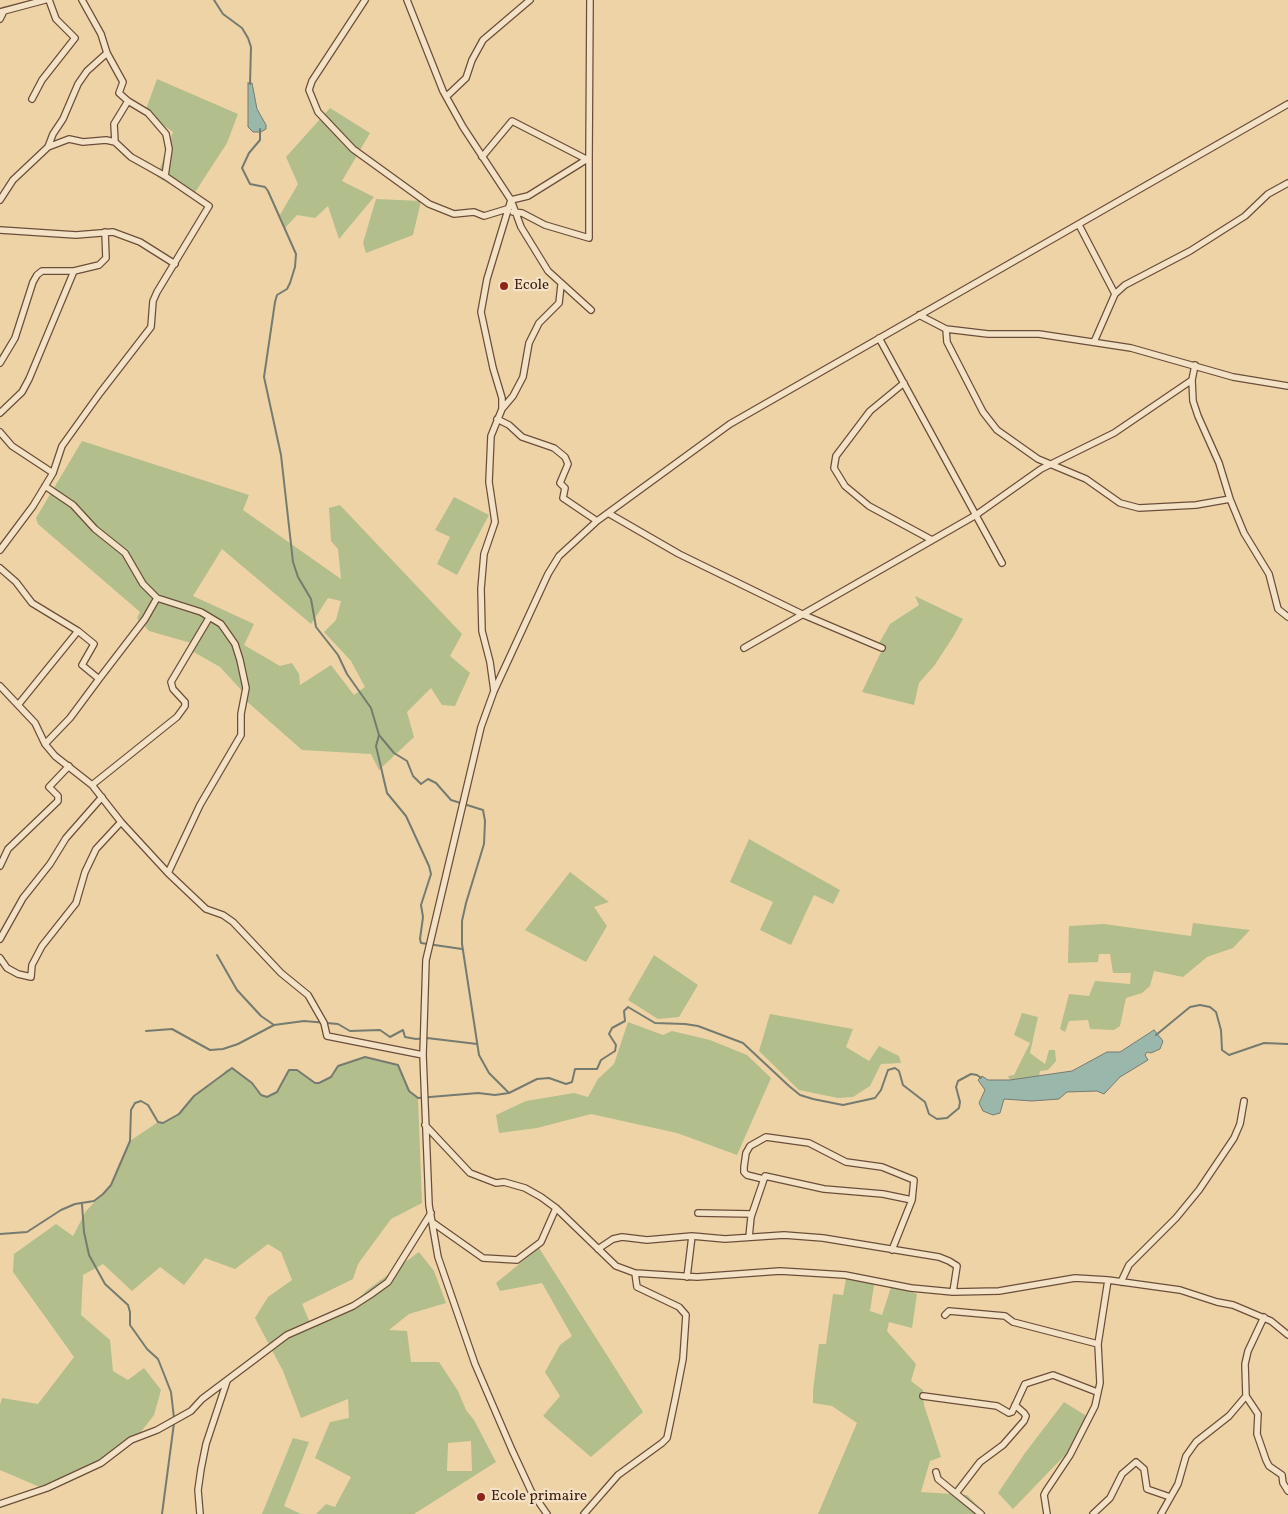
<!DOCTYPE html>
<style>
body{margin:0}
canvas{display:block;background:#eed3a7}
</style>
<canvas width="1288" height="1514"></canvas>
<script>
const g = document.querySelector('canvas').getContext('2d');
g.lineJoin = 'round';
function paint(path, color) {
  g.fillStyle = color;
  g.fill(path, 'evenodd');
}
function poly(rows) {
  const path = new Path2D();
  for (const r of rows) {
    path.moveTo(r[0], r[1]);
    for (let i = 2; i < r.length; i += 2) path.lineTo(r[i], r[i + 1]);
  }
  return path;
}
function trace(path, color, width, dash) {
  g.strokeStyle = color;
  g.lineWidth = width;
  g.lineCap = dash ? 'butt' : 'round';
  g.setLineDash(dash || []);
  g.stroke(path);
}
function write(font, color, halo, rows, align = 'center') {
  g.font = font + ' Vollkorn,serif';
  g.lineWidth = 4.5;
  g.setLineDash([]);
  g.textBaseline = 'middle';
  g.strokeStyle = halo;
  g.fillStyle = color;
  for (const [text, x, y, turn = 0] of rows) {
    g.save();
    g.translate(x, y);
    g.rotate((+turn || 0) * Math.PI / 180);
    g.textAlign = isNaN(turn) ? turn : align;
    if (halo) g.strokeText(text, 0, 0);
    g.fillText(text, 0, 0);
    g.restore();
  }
}
paint(poly([
 [157,79,238,114,227,143,192,197,157,177,173,132,145,112],
 [330,108,370,133,342,181,374,197,339,239,328,206,315,218,297,215,285,228,280,215,298,184,286,157],
 [376,199,421,201,413,235,366,253,363,243],
 [82,441,249,495,243,510,341,579,338,549,331,541,329,508,340,505,462,634,450,656,470,673,455,706,442,705,431,688,407,712,414,737,379,770,371,754,302,750,243,698,244,693,220,667,192,651,191,643,149,631,137,618,140,612,38,524,36,518],
 [222,549,311,624,328,598,341,601,336,620,324,632,351,661,365,687,354,695,331,665,300,685,299,674,292,663,280,666,244,645,254,624,193,596],
 [454,497,489,515,457,575,437,564,450,537,435,530],
 [915,596,963,619,953,637,934,666,919,683,914,705,862,692,880,654,885,649,878,645,890,624,919,605],
 [749,839,840,890,833,904,814,895,791,945,760,930,773,902,730,882],
 [570,872,609,902,594,907,607,926,586,962,525,930],
 [1193,923,1250,930,1233,948,1207,957,1183,977,1154,971,1150,986,1142,993,1126,998,1120,1026,1114,1030,1090,1029,1088,1020,1069,1021,1065,1032,1060,1029,1069,994,1089,996,1095,981,1130,984,1131,973,1113,973,1110,954,1099,954,1098,962,1068,963,1069,926,1104,924,1191,936],
 [654,955,698,985,679,1017,658,1019,628,1000],
 [1022,1013,1038,1017,1030,1053,1045,1064,1049,1050,1055,1050,1056,1061,1048,1070,1040,1071,1039,1076,1010,1080,1008,1076,1014,1075,1030,1043,1014,1035],
 [770,1014,853,1029,846,1047,869,1061,879,1046,899,1056,901,1063,881,1064,870,1086,853,1097,838,1098,799,1090,759,1051],
 [628,1022,663,1035,672,1031,710,1040,747,1055,771,1078,737,1155,677,1133,591,1114,537,1128,499,1133,496,1115,526,1101,574,1093,588,1097,598,1079,614,1064],
 [365,1057,398,1065,409,1091,418,1098,422,1203,391,1219,358,1264,353,1279,302,1304,311,1325,353,1304,367,1290,419,1252,434,1271,446,1303,409,1314,389,1330,407,1331,411,1362,439,1362,458,1391,466,1410,474,1420,496,1462,414,1514,316,1514,326,1504,335,1507,351,1477,315,1458,330,1422,349,1418,348,1399,301,1418,283,1371,255,1318,268,1297,292,1280,281,1252,268,1244,235,1269,205,1258,184,1285,160,1267,132,1291,103,1264,83,1275,81,1315,110,1340,113,1371,128,1380,144,1368,161,1390,154,1415,133,1442,85,1475,49,1491,0,1470,0,1405,2,1398,38,1404,74,1357,13,1272,14,1254,56,1224,73,1236,86,1211,111,1185,130,1141,158,1122,163,1123,179,1114,194,1096,219,1079,226,1070,232,1068,236,1070,252,1083,261,1095,267,1097,277,1092,289,1070,297,1070,315,1083,319,1083,331,1077,338,1066],
 [471,1441,472,1471,447,1471,448,1443],
 [539,1248,643,1412,591,1457,543,1416,560,1396,545,1372,560,1345,572,1336,542,1283,500,1291,496,1283],
 [847,1274,875,1279,870,1311,882,1315,892,1284,917,1294,912,1328,889,1322,887,1331,916,1364,911,1381,923,1390,924,1405,941,1457,930,1461,921,1492,967,1495,986,1514,818,1514,857,1423,832,1406,813,1403,813,1390,819,1344,826,1344,833,1294,843,1295],
 [1064,1402,1088,1417,1066,1454,1013,1509,998,1493,1025,1453],
 [293,1438,309,1442,284,1506,301,1514,262,1514]
]), '#b2be8c');
const water = poly([
 [248,83,252,83,257,109,266,125,266,129,261,132,253,132,248,127,248,83],
 [1154,1030,1163,1041,1160,1049,1151,1053,1147,1052,1145,1055,1148,1060,1120,1077,1104,1094,1097,1091,1067,1092,1059,1099,1032,1101,1004,1099,1000,1113,993,1115,983,1111,979,1103,985,1090,978,1080,982,1076,988,1080,1010,1080,1072,1071,1107,1052,1120,1052,1154,1030]
]);
paint(water, '#9ab7ac');
trace(water, '#767b70', 1);
trace(poly([
 [214,0,223,14,242,28,248,38,251,47,250,84],
 [260,129,260,140,249,153,242,168,250,184,265,187,268,191,296,254,295,267,290,283,287,289,277,295,275,302,264,377,281,455,293,562,298,577,311,599,316,627,338,655,347,674,371,708,379,735,394,753,407,761,413,776,421,784,428,779,436,783,451,800,483,810,485,821,484,844,466,903,462,921,462,944,479,1055,489,1073,509,1093],
 [379,735,376,746,387,793,406,816,429,866,431,874,421,905,423,917,420,939,421,943,462,949],
 [217,955,237,990,261,1016,274,1025,304,1021,338,1024,350,1031,380,1030,390,1037,403,1030,405,1037,416,1039,427,1038,477,1044],
 [146,1031,172,1029,210,1050,223,1049,238,1044,274,1025],
 [1156,1035,1190,1007,1200,1005,1210,1007,1216,1012,1221,1030,1222,1050,1229,1055,1264,1043,1288,1044],
 [82,1204,84,1232,89,1255,105,1284,128,1305,130,1312,130,1325,147,1349,158,1359,171,1392,174,1418],
 [0,1234,27,1232,61,1210,75,1204,94,1201,103,1194,111,1185,130,1141,131,1110,135,1103,141,1101,148,1105,158,1122,163,1123,179,1114,194,1096,232,1068,252,1083,261,1095,267,1097,277,1092,289,1070,297,1070,315,1083,319,1083,331,1077,338,1066,365,1057,398,1065,409,1091,418,1098,478,1093,495,1095,509,1093,537,1079,549,1078,566,1084,572,1082,575,1069,597,1069,601,1060,615,1051,616,1045,609,1034,612,1028,625,1021,624,1011,628,1007,655,1023,685,1024,698,1026,743,1043,789,1086,800,1095,813,1099,843,1105,875,1098,881,1090,888,1070,895,1068,899,1071,903,1085,925,1102,929,1114,937,1119,947,1118,959,1108,960,1102,956,1087,958,1081,971,1074,977,1075,981,1078],
 [162,1514,174,1423]
]), '#767b70', 2);
const street = poly([
 [365,0,312,81,309,90,318,112,353,149,429,204,454,214,474,212,484,216,507,209],
 [407,0,443,91,463,127,511,200,487,279,481,312,493,368,502,398,502,409,491,436,489,482,495,522,484,554,481,589,482,631,490,662,494,691],
 [590,0,589,158,528,196,511,200,521,227,548,271,591,310],
 [0,12,45,0],
 [0,19,4,11],
 [447,96,466,78,472,60,483,40,530,0],
 [32,99,42,80,75,38,56,19,49,0],
 [128,101,148,113,166,134,169,149,165,176],
 [48,147,69,139,83,142,106,140,115,142],
 [482,157,512,121,586,159],
 [0,200,13,180,48,147,53,134,63,119,78,84,87,71,107,53],
 [513,212,522,213,545,225,589,238,589,158],
 [1079,225,1115,294,1094,342],
 [0,230,76,235,113,232,140,242,175,264],
 [1115,294,1125,285,1190,251,1245,216,1268,194,1288,183],
 [919,315,946,329,988,334,1039,334,1131,348,1233,377,1288,386],
 [946,329,947,342,983,412,997,430,1038,459,1086,479,1120,503,1139,508,1196,505,1230,499],
 [879,338,1002,563],
 [0,363,15,338,33,282,37,275,42,271,74,271],
 [1195,365,1192,380,1193,401,1198,416,1219,463,1230,499,1244,533,1269,574,1278,609,1288,617],
 [904,383,870,411,836,456,834,468,845,486,869,506,932,540],
 [502,409,513,396,523,377,529,343,539,323,559,303,561,285],
 [0,413,22,392,29,379,74,271,99,265,106,258,105,232],
 [497,419,509,425,522,437,554,448,565,457,568,464,560,483,565,488,563,498,597,521],
 [0,432,12,446,53,473],
 [45,486,73,505,95,529,125,553,143,584,157,598,201,612,221,624,235,644,240,660,246,688,241,714,241,735,200,805,168,873],
 [608,513,679,554,804,615,882,648],
 [0,550,33,506,53,473,62,446,100,393,151,327,153,301,157,292,209,206,165,176,131,157,115,142,114,124,128,101,119,93,123,82,107,53,101,34,82,0],
 [0,568,16,582,32,603,78,631,94,644,82,665,99,679,70,718,45,744],
 [744,648,976,515,1041,469,1114,433,1192,380],
 [99,679,145,619,157,598],
 [0,686,35,723,45,744,55,756,92,785,121,822,168,873,206,909,223,915,233,922,281,973,308,995,324,1023,327,1036,423,1055],
 [18,705,78,631],
 [92,785,177,717,185,706,185,702,173,689,171,682,209,618],
 [0,866,8,849,58,801,58,796,49,787,69,766],
 [0,939,23,898,50,864,66,838,102,797],
 [0,958,7,968,18,974,31,977,32,965,42,946,76,903,85,872,96,849,121,822],
 [425,1125,470,1173,496,1183,504,1182,525,1188,541,1197,556,1208,616,1266,635,1273,697,1277,780,1271,845,1275,911,1288,953,1292,999,1291,1075,1278,1108,1280,1180,1290,1217,1302,1233,1305,1271,1321,1288,1335],
 [763,1179,747,1175,744,1172,744,1167,746,1153,750,1146,766,1137,809,1143,846,1162,882,1167,914,1180,912,1200,892,1250],
 [698,1213,752,1214],
 [432,1222,483,1258,517,1260,541,1242,556,1208],
 [749,1237,751,1217,765,1176,824,1189,883,1194,912,1200],
 [598,1249,613,1239,622,1237,647,1240,692,1236,725,1239,784,1235,823,1238,939,1257,949,1261,957,1266,953,1292],
 [687,1277,692,1236],
 [1121,1282,1129,1265,1176,1218,1199,1190,1234,1138,1240,1124,1244,1101],
 [945,1315,949,1311,1005,1316,1013,1322,1098,1344],
 [1264,1317,1248,1351,1245,1364,1246,1396,1258,1414,1257,1434,1266,1460,1269,1466,1282,1475,1283,1483,1288,1491],
 [923,1396,997,1406,1009,1413,1012,1412,1025,1384,1053,1375,1097,1392],
 [936,1472,938,1479,981,1514],
 [957,1492,980,1462,1003,1445,1024,1421,1026,1416,1024,1413,1015,1405],
 [0,1504,47,1488,101,1463,131,1440,157,1430,191,1411,202,1399,287,1335,353,1306,370,1295,388,1282,431,1213],
 [200,1514,198,1490,201,1469,206,1444,227,1381],
 [547,1514,531,1491,512,1450,475,1364,438,1257,429,1205,423,1055,426,960,481,727,494,691,548,574,559,556,597,521,730,424,1288,104],
 [584,1514,618,1475,662,1443,667,1438,676,1395,683,1359,686,1315,679,1307,637,1287,635,1273],
 [1047,1514,1044,1495,1046,1491,1070,1455,1095,1406,1100,1383,1098,1344,1108,1280],
 [1093,1514,1110,1498,1122,1474,1136,1462,1144,1469,1147,1489,1170,1497],
 [1161,1514,1178,1484,1186,1456,1196,1442,1229,1416,1246,1396]
]);
trace(street, '#6b4e3a', 8);
trace(street, '#f4e2c6', 5.5);
for (const [x, y, r, color] of [
 [504,286,5,"#8f2418"],
 [481,1497,5,"#8f2418"]
]) {
  const dot = new Path2D();
  dot.arc(x, y, r, 0, 2 * Math.PI);
  g.fillStyle = color;
  g.fill(dot);
  trace(dot, '#f4e2c6', 2);
}
write('15px', '#3f2115', '#f4e2c6', [
 ["Ecole",514,286],
 ["Ecole primaire",491,1497]
], 'left');
</script>
